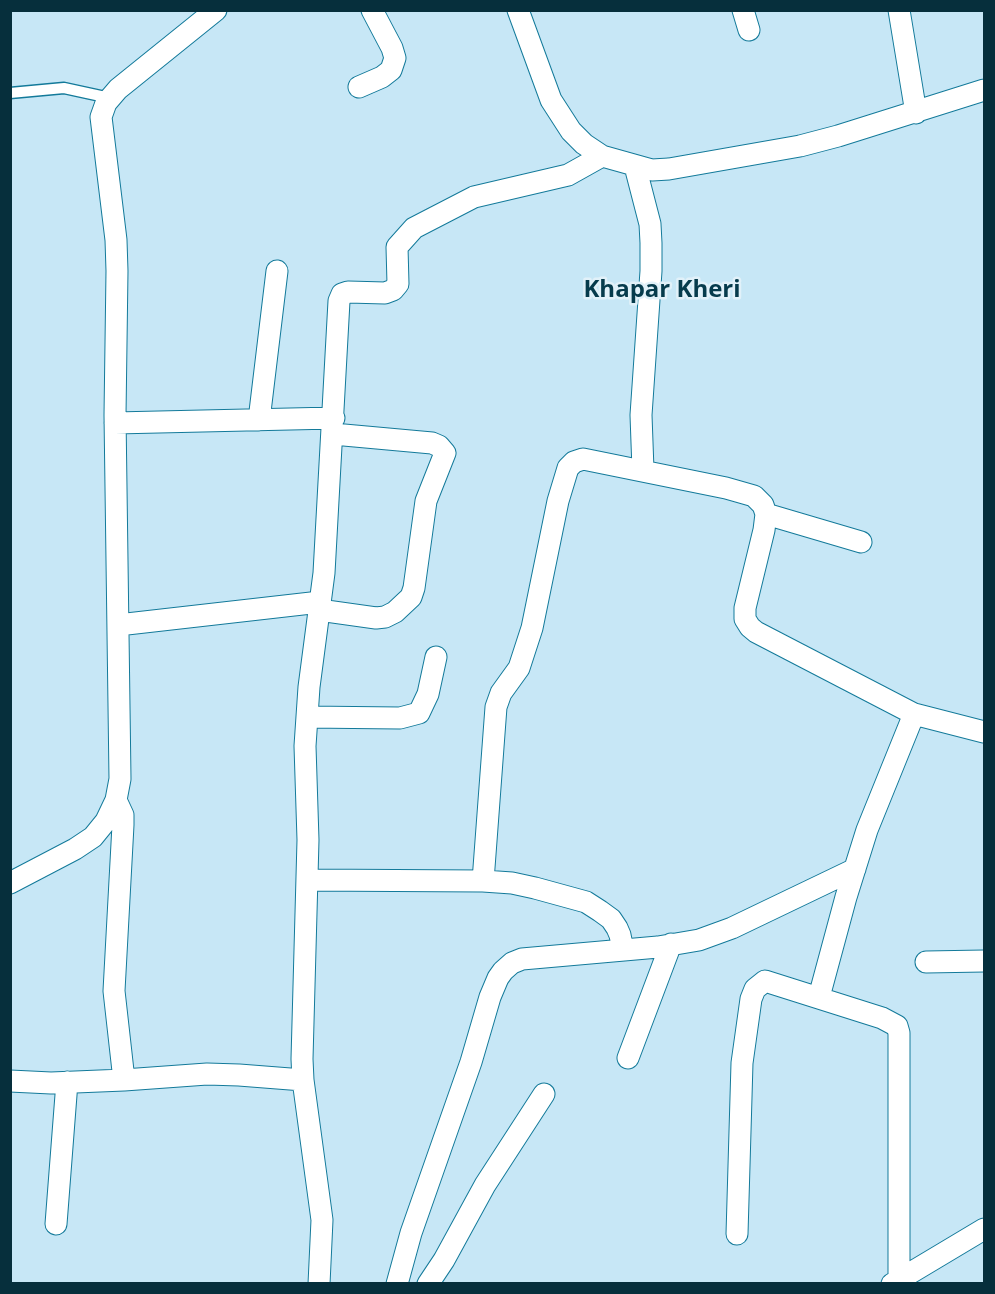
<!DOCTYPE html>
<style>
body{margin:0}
#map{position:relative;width:995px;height:1294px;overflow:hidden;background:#c7e7f6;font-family:"Open Sans",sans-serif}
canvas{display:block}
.frame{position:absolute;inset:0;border:12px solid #062f3c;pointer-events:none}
</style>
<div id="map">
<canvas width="995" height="1294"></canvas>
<div class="frame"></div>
</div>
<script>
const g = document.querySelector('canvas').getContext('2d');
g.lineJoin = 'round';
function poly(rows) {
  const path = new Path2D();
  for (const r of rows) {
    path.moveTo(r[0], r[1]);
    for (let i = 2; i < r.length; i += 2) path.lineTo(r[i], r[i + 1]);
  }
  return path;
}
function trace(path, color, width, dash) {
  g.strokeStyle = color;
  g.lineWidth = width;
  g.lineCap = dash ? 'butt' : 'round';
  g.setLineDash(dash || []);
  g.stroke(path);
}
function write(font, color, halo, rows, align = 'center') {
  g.font = font + ' "Open Sans",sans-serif';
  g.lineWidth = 5;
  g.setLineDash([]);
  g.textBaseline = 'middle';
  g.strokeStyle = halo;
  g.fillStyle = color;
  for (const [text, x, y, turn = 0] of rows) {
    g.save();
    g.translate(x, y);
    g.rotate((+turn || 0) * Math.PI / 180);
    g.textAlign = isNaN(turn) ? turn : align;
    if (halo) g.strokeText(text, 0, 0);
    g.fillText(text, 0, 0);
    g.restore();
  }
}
const service = poly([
 [10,93,64,88,110,98]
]);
const minor = poly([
 [518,10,551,100,571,131,584,144,602,156,652,170,669,169,800,146,838,136,984,90],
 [743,10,749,30],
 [899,10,916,113],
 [359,87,382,77,391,70,395,58,392,48,372,10],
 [635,166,650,224,651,243,651,271,641,415,643,470],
 [259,420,277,271],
 [115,423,334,418],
 [766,514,861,542],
 [319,610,376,618,385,617,395,612,411,597,414,588,426,501,445,453,439,446,432,443,333,434],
 [118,625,320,602],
 [307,717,400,718,419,713,428,694,436,657],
 [116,800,123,815,123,825,114,991,124,1080],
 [307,880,483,881,512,883,535,888,586,902,600,911,611,919,617,928,620,935,623,950],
 [483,881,496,707,501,693,519,668,532,628,558,501,568,468,574,462,583,459,726,488,754,496,763,505,766,514,764,530,745,608,745,619,750,627,756,632,914,714,984,732],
 [10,883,75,849,93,837,106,821,116,800,120,779,115,415,117,271,116,240,101,117,106,103,118,89,216,10],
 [926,962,984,961],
 [819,997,846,897,867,830,914,714],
 [628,1058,671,944],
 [10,1081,51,1083,124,1080,207,1074,239,1075,303,1080],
 [56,1224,67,1082],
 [737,1234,742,1063,751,999,755,989,765,981,882,1018,897,1026,899,1033,899,1279],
 [319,1284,322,1220,303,1080,302,1059,308,840,305,746,309,687,324,573,339,301,342,294,348,292,385,293,393,290,398,284,397,247,414,228,474,197,568,175,602,156],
 [397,1284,411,1233,471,1062,490,997,498,978,503,971,512,963,522,959,658,947,699,940,732,928,855,869],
 [428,1284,444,1260,485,1185,544,1094],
 [892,1284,984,1229]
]);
trace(service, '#137a9a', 13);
trace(minor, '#137a9a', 23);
trace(service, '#fff', 10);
trace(minor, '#fff', 21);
write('bold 24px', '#063b4c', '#e1f1f9', [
 ["Khapar Kheri",662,290]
]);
</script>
